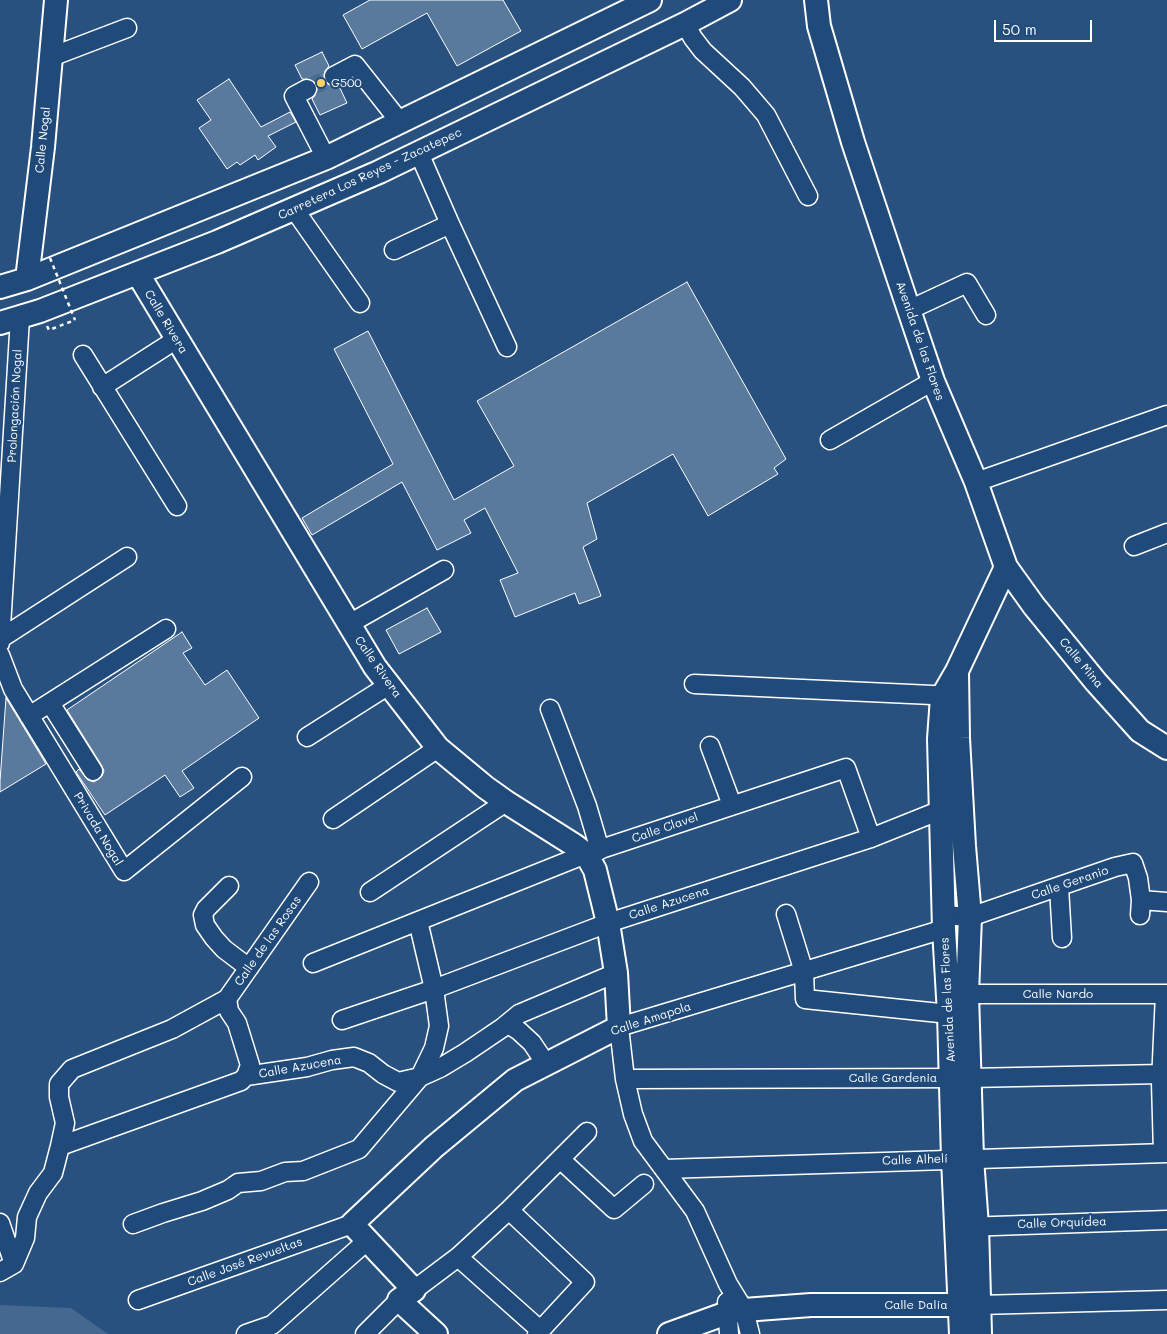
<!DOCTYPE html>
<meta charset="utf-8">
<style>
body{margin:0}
#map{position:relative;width:1167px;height:1334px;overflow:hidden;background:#28517f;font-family:Mali,sans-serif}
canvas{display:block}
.scale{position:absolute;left:994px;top:20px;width:98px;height:22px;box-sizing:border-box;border:2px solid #fff;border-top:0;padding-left:6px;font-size:15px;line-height:18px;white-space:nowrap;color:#fff;-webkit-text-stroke:4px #1f4a7a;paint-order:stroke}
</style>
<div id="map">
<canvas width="1167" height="1334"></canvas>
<div class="scale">50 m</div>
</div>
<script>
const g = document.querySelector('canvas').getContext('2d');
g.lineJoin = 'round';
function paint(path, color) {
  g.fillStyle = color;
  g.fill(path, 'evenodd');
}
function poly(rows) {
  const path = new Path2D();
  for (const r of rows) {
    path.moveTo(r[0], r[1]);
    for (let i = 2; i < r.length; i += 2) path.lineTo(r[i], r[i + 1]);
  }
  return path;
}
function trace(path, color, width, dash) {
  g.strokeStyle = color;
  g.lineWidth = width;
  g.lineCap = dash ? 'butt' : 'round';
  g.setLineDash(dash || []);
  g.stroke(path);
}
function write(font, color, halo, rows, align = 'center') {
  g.font = font + ' Mali,sans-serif';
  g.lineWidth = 4.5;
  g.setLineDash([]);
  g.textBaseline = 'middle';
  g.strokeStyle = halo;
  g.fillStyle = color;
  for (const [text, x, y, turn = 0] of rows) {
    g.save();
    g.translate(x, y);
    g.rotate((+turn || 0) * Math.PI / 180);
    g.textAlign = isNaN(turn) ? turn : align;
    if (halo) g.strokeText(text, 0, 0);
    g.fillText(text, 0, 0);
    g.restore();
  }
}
paint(poly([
 [0,1305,71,1308,108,1334,0,1334]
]), '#446890');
const building = poly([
 [370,0,503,0,521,31,457,66,427,13,362,49,343,15,370,0],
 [322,52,329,66,325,71,324,80,329,85,339,86,347,103,320,115,312,99,316,94,317,84,312,80,302,79,295,65,322,52],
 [229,79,261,127,290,112,296,122,268,136,276,147,258,160,255,155,240,165,237,162,227,169,199,128,211,120,197,100,229,79],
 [687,282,786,459,774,468,778,474,708,516,673,454,587,503,597,539,583,547,601,596,579,604,575,593,515,617,500,580,518,573,485,508,464,520,471,533,437,550,402,482,312,535,302,518,393,464,334,349,368,331,454,500,514,466,477,401,687,282],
 [427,608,441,632,399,654,386,630,427,608],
 [182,632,192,648,183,653,205,685,227,670,259,718,182,771,194,788,180,797,165,775,105,815,76,772,79,769,88,780,94,782,102,776,104,771,102,766,67,710,182,632],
 [6,698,46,764,0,792,0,781,6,698]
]);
paint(building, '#5a7a9d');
trace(building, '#fff', 1);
trace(poly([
 [307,89,334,76]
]), '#486b92', 18, [18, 9]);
const minor = poly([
 [685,24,693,38,703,51,742,87,766,115,808,196],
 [51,57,127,28],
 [334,76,355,65,400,122],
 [307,89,294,96,326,158],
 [294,209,360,303],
 [450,224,507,347],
 [394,250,450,224,419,153],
 [909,310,967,283,986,315],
 [83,355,177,506],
 [102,387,177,339],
 [830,440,933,381],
 [976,482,1167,415],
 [1134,546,1167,533],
 [349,624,444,570],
 [0,639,127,557],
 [0,643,20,318],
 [0,655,13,689,124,871,242,777],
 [694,684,954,696],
 [50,703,93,771],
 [550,709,587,806,600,850],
 [29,716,166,629],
 [307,737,389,685],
 [710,746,732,805],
 [333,819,438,748],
 [229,886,206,909,203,915,205,925,214,938,224,949,249,968],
 [1059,887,1062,938],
 [370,892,506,802],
 [1141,900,1167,902],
 [786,914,804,972,805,999,949,1014],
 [944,915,970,917,1115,867,1133,863,1138,878,1141,900,1140,915],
 [313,963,586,854,846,768,871,838],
 [956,994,1167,994],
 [227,999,229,1011,237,1023,250,1065,246,1076],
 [342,1020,434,989,608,923,871,838,941,810],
 [508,1024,519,1031,532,1043,546,1064],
 [625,1079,969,1078,1162,1074],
 [60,1146,241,1081,246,1076,307,1067,332,1060,354,1057,369,1063,383,1074,398,1082,420,1077,440,1068,465,1053,502,1028,519,1014,616,973],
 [1163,1153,1161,1082,1165,994],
 [560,1159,614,1209,644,1184],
 [664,1169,1167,1153],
 [509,1210,585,1282,537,1334],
 [0,1223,14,1264],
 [133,1224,163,1213,202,1201,228,1190,238,1183,261,1181,285,1172,303,1171,359,1149,420,1077,434,1048,439,1026,434,989,418,921],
 [965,1227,1167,1220],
 [458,1257,540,1330],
 [14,1264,25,1238,27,1217,38,1193,53,1173,60,1146,65,1123,59,1097,59,1084,72,1069,172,1029,227,999,309,882],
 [0,1272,14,1264],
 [414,1290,458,1257,509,1210,587,1132],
 [138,1300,352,1224],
 [727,1302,729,1334],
 [979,1305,1167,1300],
 [246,1334,272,1325,368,1240],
 [365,1334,399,1300],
 [750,1334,744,1310,728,1284,695,1211,643,1141,633,1114,625,1079,619,1027,944,929]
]);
const major = poly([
 [816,0,819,26,853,142,909,310,933,381,976,482,1006,567,1034,606,1096,682,1140,731,1167,748],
 [138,274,375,667,438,748,485,787,506,802,574,845,586,854,595,870,608,923,616,973,619,1027,515,1080,434,1147,352,1224,414,1290,399,1300,436,1334],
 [27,279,43,147,56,0],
 [0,287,27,279,326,158,650,0],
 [0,323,40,311,217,242,379,172,685,24,730,0],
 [957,672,958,738,964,846,970,917,967,994,972,1158,977,1226,980,1334],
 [669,1334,727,1313,744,1310,811,1305,975,1305],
 [961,1334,953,1159,949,1014,944,929,939,739,942,697,957,671,1006,567]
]);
trace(minor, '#fff', 21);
trace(major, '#fff', 26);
trace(poly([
 [47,326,49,330,75,320]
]), '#fff', 2.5, [4, 4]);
trace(minor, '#1f4a7a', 18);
trace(major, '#1f4a7a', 22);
trace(poly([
 [50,258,75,320]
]), '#fff', 2.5, [4, 4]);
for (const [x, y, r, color] of [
 [321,83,5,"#ffd166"]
]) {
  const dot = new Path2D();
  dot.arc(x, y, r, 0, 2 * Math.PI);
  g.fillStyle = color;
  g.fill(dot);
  trace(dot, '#1f4a7a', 2);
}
write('12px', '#fff', '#1f4a7a', [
 ["G500",331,83]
], 'left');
write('12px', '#fff', '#1f4a7a', [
 ["Calle Nogal",43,140,-84],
 ["Carretera Los Reyes - Zacatepec",370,174,-25],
 ["Calle Rivera",166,322,59],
 ["Avenida de las Flores",920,341,71],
 ["Prolongación Nogal",15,406,-87],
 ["Calle Mina",1081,663,50],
 ["Calle Rivera",378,667,55],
 ["Calle Clavel",665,828,-19],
 ["Privada Nogal",98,829,59],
 ["Calle Geranio",1070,883,-19],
 ["Calle Azucena",669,903,-18],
 ["Calle de las Rosas",268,941,-55],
 ["Calle Nardo",1058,994],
 ["Avenida de las Flores",948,1000,-93],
 ["Calle Amapola",651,1019,-18],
 ["Calle Azucena",300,1067,-10],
 ["Calle Gardenia",893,1078],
 ["Calle Alhelí",915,1160,-2],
 ["Calle Orquídea",1062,1223,-2],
 ["Calle José Revueltas",245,1262,-20],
 ["Calle Dalia",916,1305]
]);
</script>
